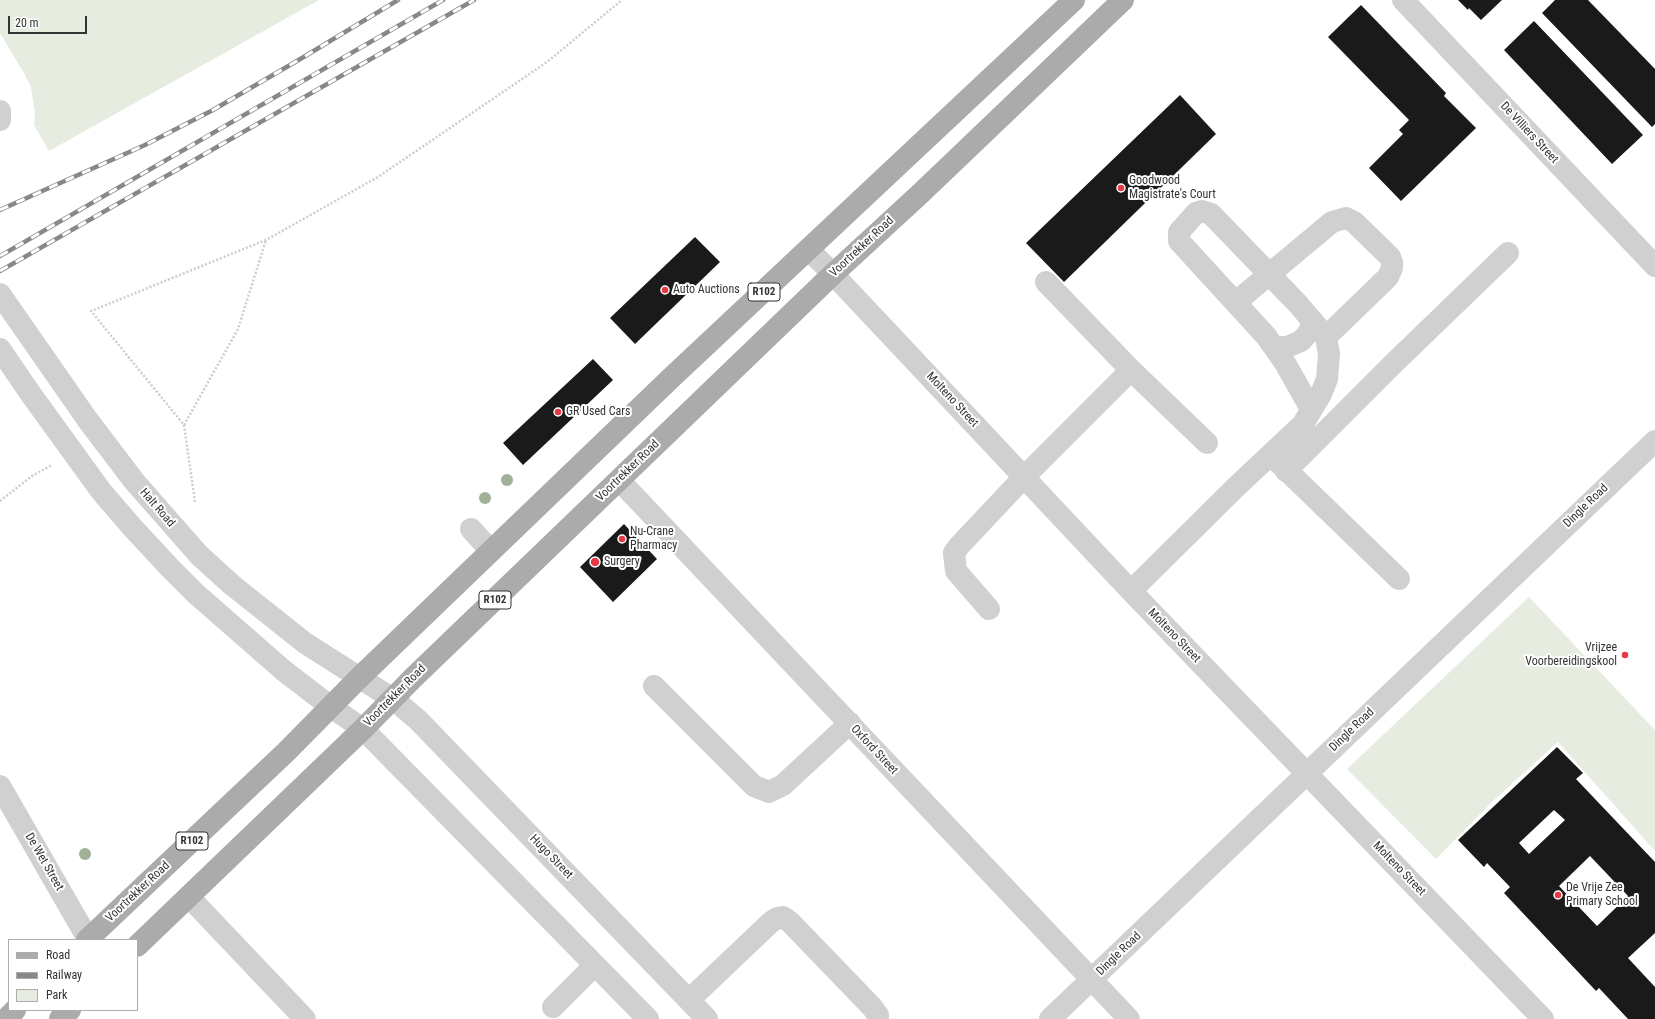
<!DOCTYPE html>
<style>
body{margin:0}
#map{position:relative;width:1655px;height:1019px;overflow:hidden;background:#fff;font-family:"Roboto Condensed",sans-serif}
canvas{display:block}
.legend{position:absolute;left:8px;top:939px;width:130px;height:72px;box-sizing:border-box;background:#fff;border:1px solid #adadad;margin:0;padding:5px 7px;list-style:none;font-size:12px;color:#333}
.legend li{display:flex;align-items:center;gap:8px;height:20px}
.legend b{width:20px;border:1px solid #adadad}
.scale{position:absolute;left:8px;top:16px;width:79px;height:18px;box-sizing:border-box;border:2px solid #333;border-top:0;padding-left:5px;font-size:12px;line-height:14px;white-space:nowrap;color:#333;-webkit-text-stroke:3px #fff;paint-order:stroke}
</style>
<div id="map">
<canvas width="1655" height="1019"></canvas>
<ul class="legend">
<li><b style="height:5px;background:#ababab"></b>Road</li>
<li><b style="height:5px;background:#888"></b>Railway</li>
<li><b style="height:11px;background:#e6ecdf"></b>Park</li>
</ul>
<div class="scale">20 m</div>
</div>
<script>
const g = document.querySelector('canvas').getContext('2d');
g.lineJoin = 'round';
function paint(path, color) {
  g.fillStyle = color;
  g.fill(path, 'evenodd');
}
function poly(rows) {
  const path = new Path2D();
  for (const r of rows) {
    path.moveTo(r[0], r[1]);
    for (let i = 2; i < r.length; i += 2) path.lineTo(r[i], r[i + 1]);
  }
  return path;
}
function trace(path, color, width, dash) {
  g.strokeStyle = color;
  g.lineWidth = width;
  g.lineCap = dash ? 'butt' : 'round';
  g.setLineDash(dash || []);
  g.stroke(path);
}
function write(font, color, halo, rows, align = 'center') {
  g.font = font + ' "Roboto Condensed",sans-serif';
  g.lineWidth = 4;
  g.setLineDash([]);
  g.textBaseline = 'middle';
  g.strokeStyle = halo;
  g.fillStyle = color;
  for (const [text, x, y, turn = 0] of rows) {
    g.save();
    g.translate(x, y);
    g.rotate((+turn || 0) * Math.PI / 180);
    g.textAlign = isNaN(turn) ? turn : align;
    if (halo) g.strokeText(text, 0, 0);
    g.fillText(text, 0, 0);
    g.restore();
  }
}
paint(poly([
 [0,0,319,0,49,151,34,125,35,113,31,87,25,75,0,33],
 [1529,597,1655,730,1655,851,1558,742,1493,801,1436,859,1347,769]
]), '#e6ecdf');
paint(poly([
 [1458,0,1502,0,1481,20,1469,8,1468,10],
 [1555,0,1588,0,1655,69,1655,124,1652,127,1542,13],
 [1361,5,1446,93,1444,96,1476,128,1401,201,1369,168,1403,134,1399,130,1409,120,1328,37],
 [1534,21,1643,135,1612,164,1504,50],
 [1180,95,1216,134,1064,282,1026,243],
 [695,237,720,262,635,344,610,318],
 [593,359,613,380,523,465,503,443],
 [624,524,657,559,613,602,580,567],
 [1557,747,1583,773,1576,779,1655,862,1655,933,1628,958,1655,987,1655,1019,1628,1019,1599,988,1596,991,1504,893,1510,887,1487,863,1484,867,1458,840],
 [1554,810,1565,820,1529,854,1519,843],
 [1590,856,1628,896,1597,926,1559,886]
]), '#1a1a1a');
trace(poly([
 [184,425,238,329,266,240],
 [0,501,32,476,52,465],
 [195,502,184,425,91,311,266,240,378,177,547,62,622,0]
]), '#cdcdcd', 2.5, [2, 2]);
trace(poly([
 [1403,0,1655,266],
 [0,111,0,120],
 [809,250,833,274,1131,591,1543,1019],
 [1046,282,1131,370],
 [0,294,87,419,134,481,199,555,232,585,305,643,393,699,418,720,707,1019],
 [1236,302,1332,222,1346,218,1354,222,1390,257,1392,262,1392,268,1388,277,1326,337],
 [1275,347,1287,347,1301,341,1310,331,1312,320],
 [0,349,30,393,101,491,132,527,171,569,195,593,283,670,331,707,363,729,648,1019],
 [1276,460,1399,579],
 [1286,471,1393,364,1508,253],
 [619,480,1129,1019],
 [471,529,491,551],
 [1131,591,1236,487,1303,424,1321,394,1327,379,1329,354,1326,337,1320,330,1298,304,1211,214,1202,211,1196,213,1179,232,1179,241,1266,336,1285,363,1311,409],
 [989,609,956,571,954,553,959,546,1024,477,1131,370,1207,443],
 [654,686,754,786,769,792,783,785,850,723],
 [0,786,88,939],
 [189,897,305,1019],
 [689,1000,770,923,777,918,783,917,790,922,872,1007,878,1015,878,1019],
 [553,1007,595,965],
 [1050,1019,1655,441]
]), '#d0d0d0', 22);
trace(poly([
 [87,940,286,752,360,677,671,378,1074,0],
 [137,946,363,729,413,678,833,274,920,194,1123,0],
 [6,1019,15,1010],
 [60,1019,70,1010]
]), '#ababab', 22);
const rail = poly([
 [0,210,145,145,213,110,302,58,398,0],
 [0,256,443,0],
 [0,271,474,0]
]);
trace(rail, '#888', 4.5);
trace(rail, '#fff', 3, [9]);
g.fillStyle = '#a2b095';
for (const [x, y] of [
 [507,480],
 [485,498],
 [85,854]
]) {
  g.beginPath();
  g.arc(x, y, 6, 0, 2 * Math.PI);
  g.fill();
}
for (const [x, y, r, color] of [
 [1121,188,4,"#e63946"],
 [665,290,4,"#e63946"],
 [558,412,4,"#e63946"],
 [622,539,4,"#e63946"],
 [595,562,5,"#e63946"],
 [1625,655,4,"#e63946"],
 [1558,895,4,"#e63946"]
]) {
  const dot = new Path2D();
  dot.arc(x, y, r, 0, 2 * Math.PI);
  g.fillStyle = color;
  g.fill(dot);
  trace(dot, '#fff', 1.5);
}
for (const [x, y, w] of [
 [764,292,32],
 [495,600,32],
 [192,841,32]
]) {
  const box = new Path2D();
  box.roundRect(x - w / 2, y - 9, w, 18, 3);
  g.fillStyle = '#fff';
  g.fill(box);
  trace(box, '#333', 1);
}
write('bold 11px', '#333', null, [
 ["R102",764,292],
 ["R102",495,600],
 ["R102",192,841]
]);
write('12px', '#333', '#fff', [
 ["De Villiers Street",1529,133,47],
 ["Voortrekker Road",862,247,-43],
 ["Molteno Street",952,400,47],
 ["Voortrekker Road",628,471,-44],
 ["Dingle Road",1586,506,-44],
 ["Halt Road",157,508,49],
 ["Molteno Street",1174,636,46],
 ["Voortrekker Road",395,696,-45],
 ["Dingle Road",1352,730,-44],
 ["Oxford Street",874,750,47],
 ["Hugo Street",551,857,46],
 ["De Wet Street",44,862,60],
 ["Molteno Street",1399,869,46],
 ["Voortrekker Road",138,892,-43],
 ["Dingle Road",1119,954,-44]
]);
write('12px', '#333', '#fff', [
 ["Goodwood",1129,181],
 ["Magistrate's Court",1129,195],
 ["Auto Auctions",673,290],
 ["GR Used Cars",566,412],
 ["Nu-Crane",630,532],
 ["Pharmacy",630,546],
 ["Surgery",604,562],
 ["Vrijzee",1617,648,"right"],
 ["Voorbereidingskool",1617,662,"right"],
 ["De Vrije Zee",1566,888],
 ["Primary School",1566,902]
], 'left');
</script>
